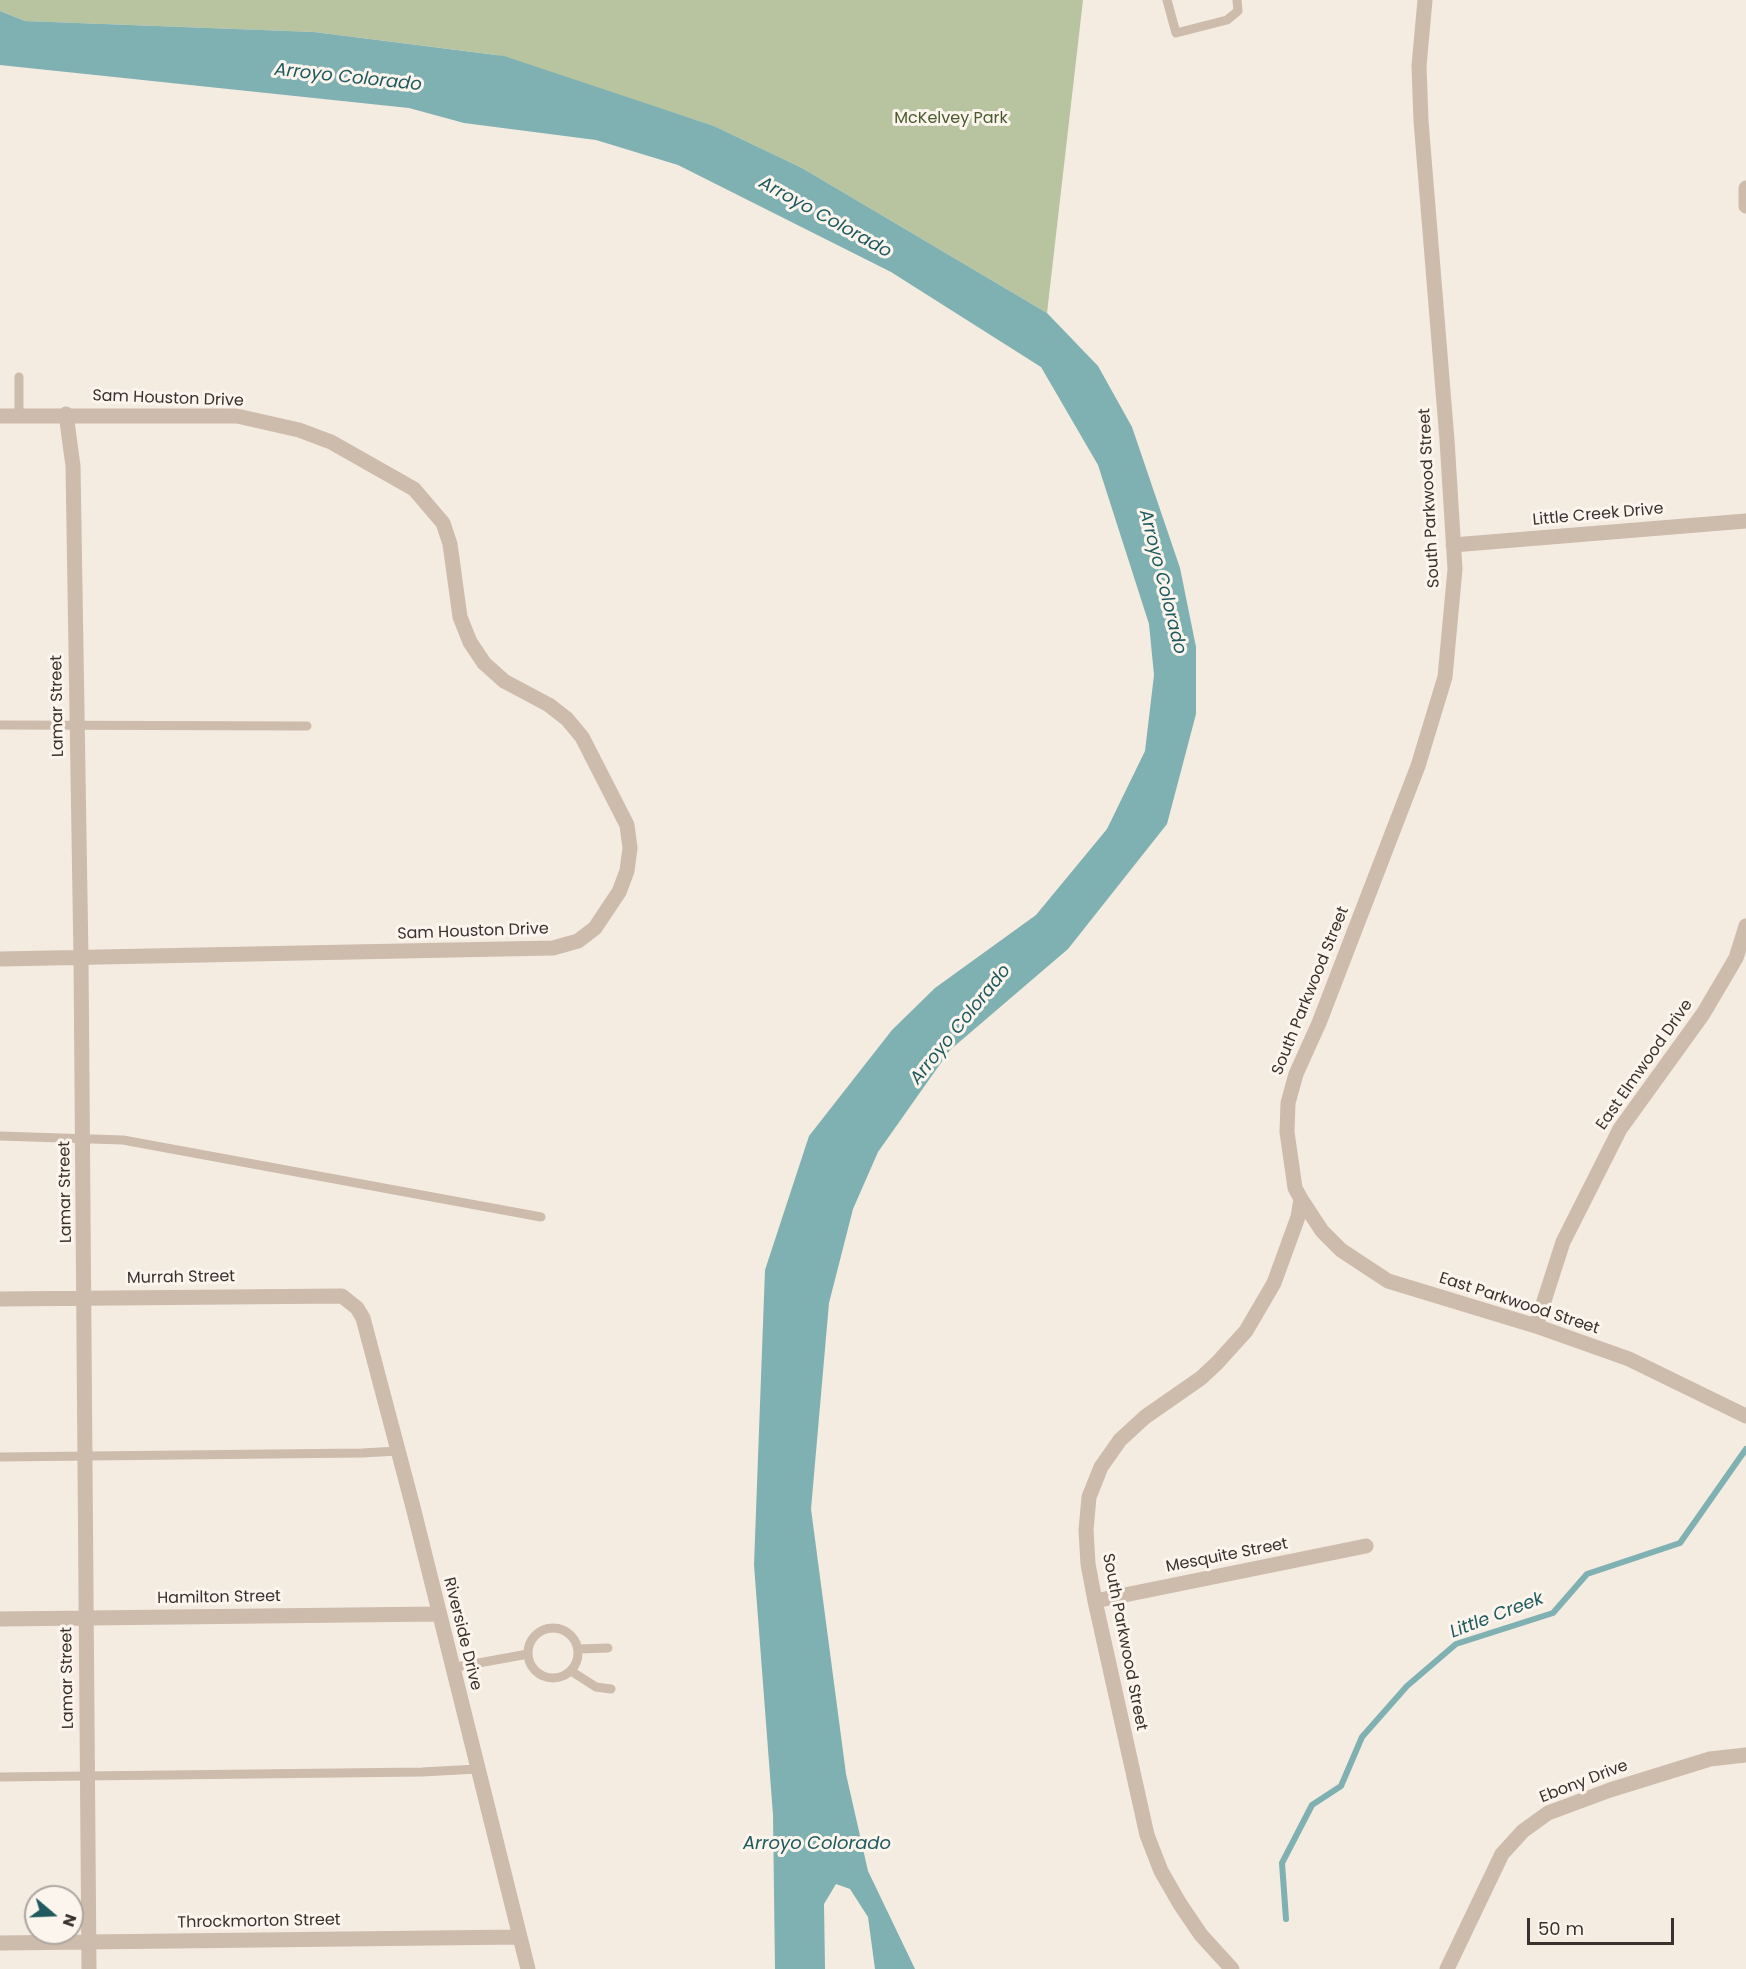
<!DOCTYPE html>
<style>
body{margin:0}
#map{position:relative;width:1746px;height:1969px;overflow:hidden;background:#f4ebe1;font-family:Poppins,sans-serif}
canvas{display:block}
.north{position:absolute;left:24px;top:1885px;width:60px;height:60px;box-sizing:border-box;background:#fbf5ee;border:2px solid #aea6a0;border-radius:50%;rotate:109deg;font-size:16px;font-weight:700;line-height:24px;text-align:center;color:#3b302b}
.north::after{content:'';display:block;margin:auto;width:21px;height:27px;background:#1f5a5e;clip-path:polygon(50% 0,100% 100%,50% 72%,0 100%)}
.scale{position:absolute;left:1527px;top:1918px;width:147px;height:27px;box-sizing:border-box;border:3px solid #3b302b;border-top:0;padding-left:8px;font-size:18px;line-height:21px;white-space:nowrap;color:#3b302b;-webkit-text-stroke:4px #fbf5ee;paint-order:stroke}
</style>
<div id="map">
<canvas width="1746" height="1969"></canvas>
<div class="north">N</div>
<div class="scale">50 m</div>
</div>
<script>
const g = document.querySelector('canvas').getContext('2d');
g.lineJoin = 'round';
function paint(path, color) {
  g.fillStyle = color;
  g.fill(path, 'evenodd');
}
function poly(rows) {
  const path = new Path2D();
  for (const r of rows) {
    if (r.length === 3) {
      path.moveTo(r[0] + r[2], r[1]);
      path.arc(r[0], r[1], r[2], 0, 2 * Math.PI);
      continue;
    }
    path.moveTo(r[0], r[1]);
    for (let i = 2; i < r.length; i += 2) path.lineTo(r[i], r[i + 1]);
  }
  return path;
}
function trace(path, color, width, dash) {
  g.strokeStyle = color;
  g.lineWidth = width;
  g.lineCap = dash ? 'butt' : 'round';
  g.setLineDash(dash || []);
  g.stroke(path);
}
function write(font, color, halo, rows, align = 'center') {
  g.font = font + ' Poppins,sans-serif';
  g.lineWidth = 6;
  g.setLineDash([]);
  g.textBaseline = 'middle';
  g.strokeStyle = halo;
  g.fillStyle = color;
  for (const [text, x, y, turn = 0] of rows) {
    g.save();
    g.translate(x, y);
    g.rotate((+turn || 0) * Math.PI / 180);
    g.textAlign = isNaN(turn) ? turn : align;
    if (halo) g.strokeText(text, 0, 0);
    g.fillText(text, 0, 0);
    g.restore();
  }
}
paint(poly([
 [0,0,1083,0,1047,313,802,168,714,126,497,55,314,32,25,21,0,11]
]), '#b8c4a0');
paint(poly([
 [0,11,25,21,314,32,504,56,714,126,802,168,1047,313,1098,366,1132,427,1180,568,1196,647,1196,714,1167,824,1068,949,950,1050,878,1152,853,1209,829,1303,811,1509,846,1774,868,1871,915,1969,875,1969,868,1917,850,1889,836,1884,824,1904,825,1969,775,1969,773,1815,754,1565,765,1270,809,1136,892,1030,935,988,1036,915,1107,829,1145,751,1154,675,1149,624,1098,465,1041,367,891,272,678,165,596,140,464,123,409,108,0,65]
]), '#7fb0b2');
trace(poly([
 [1286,1919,1282,1863,1312,1805,1341,1786,1362,1737,1407,1686,1456,1644,1553,1613,1587,1574,1680,1543,1746,1449]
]), '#7fb0b2', 6);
trace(poly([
 [1167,0,1176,33,1227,20,1238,11,1237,0],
 [19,377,19,415],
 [0,725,307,726],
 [0,1136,123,1140,541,1217],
 [0,1457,362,1453,398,1451],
 [553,1653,25],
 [579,1649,608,1648],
 [451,1668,528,1654],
 [571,1671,596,1687,611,1689],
 [0,1777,422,1772,477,1769]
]), '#cdbbac', 9);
trace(poly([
 [1746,188,1746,206],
 [66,414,73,466,81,958,89,1969],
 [0,416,237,416,299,430,331,442,414,489,443,523,450,544,460,617,470,642,484,663,504,681,549,705,567,719,582,737,627,825,630,848,627,871,619,892,595,928,578,941,553,948,0,959],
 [1453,545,1746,521],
 [1301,1199,1322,1231,1341,1250,1388,1281,1536,1326,1629,1359,1746,1416],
 [0,1299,342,1296,357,1308,363,1318,413,1507,528,1969],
 [1536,1326,1563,1242,1620,1129,1703,1014,1736,958,1746,926],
 [1095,1601,1366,1546],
 [0,1619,438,1614],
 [0,1943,519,1937],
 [1232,1969,1201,1935,1180,1904,1161,1871,1147,1835,1095,1601,1088,1564,1086,1530,1089,1497,1101,1467,1120,1440,1145,1417,1201,1378,1217,1363,1246,1331,1274,1283,1298,1217,1301,1199,1295,1188,1287,1132,1288,1103,1296,1074,1319,1023,1418,766,1445,677,1455,569,1447,440,1421,121,1419,66,1425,0],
 [1447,1969,1502,1854,1523,1831,1548,1813,1610,1790,1710,1759,1746,1755]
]), '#cdbbac', 15);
write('16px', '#4a5a2e', '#fbf5ee', [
 ["McKelvey Park",951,119]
]);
write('16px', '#3b302b', '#fbf5ee', [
 ["Sam Houston Drive",168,399,2],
 ["South Parkwood Street",1430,498,-93],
 ["Little Creek Drive",1598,515,-5],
 ["Lamar Street",58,706,-91],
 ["Sam Houston Drive",473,932,-2],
 ["South Parkwood Street",1311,991,-68],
 ["East Elmwood Drive",1645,1065,-55],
 ["Lamar Street",66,1192,-91],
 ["Murrah Street",181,1278,-1],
 ["East Parkwood Street",1519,1304,18],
 ["Mesquite Street",1227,1556,-11],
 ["Hamilton Street",219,1598,-1],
 ["Riverside Drive",462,1634,76],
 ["South Parkwood Street",1124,1642,79],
 ["Lamar Street",68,1678,-91],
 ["Ebony Drive",1584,1782,-21],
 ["Throckmorton Street",259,1922,-1]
]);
write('italic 18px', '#1f5a5e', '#fbf5ee', [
 ["Arroyo Colorado",348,78,6],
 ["Arroyo Colorado",825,218,29],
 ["Arroyo Colorado",1162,582,76],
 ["Arroyo Colorado",961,1025,-51],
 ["Little Creek",1497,1616,-21],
 ["Arroyo Colorado",817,1844]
]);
</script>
